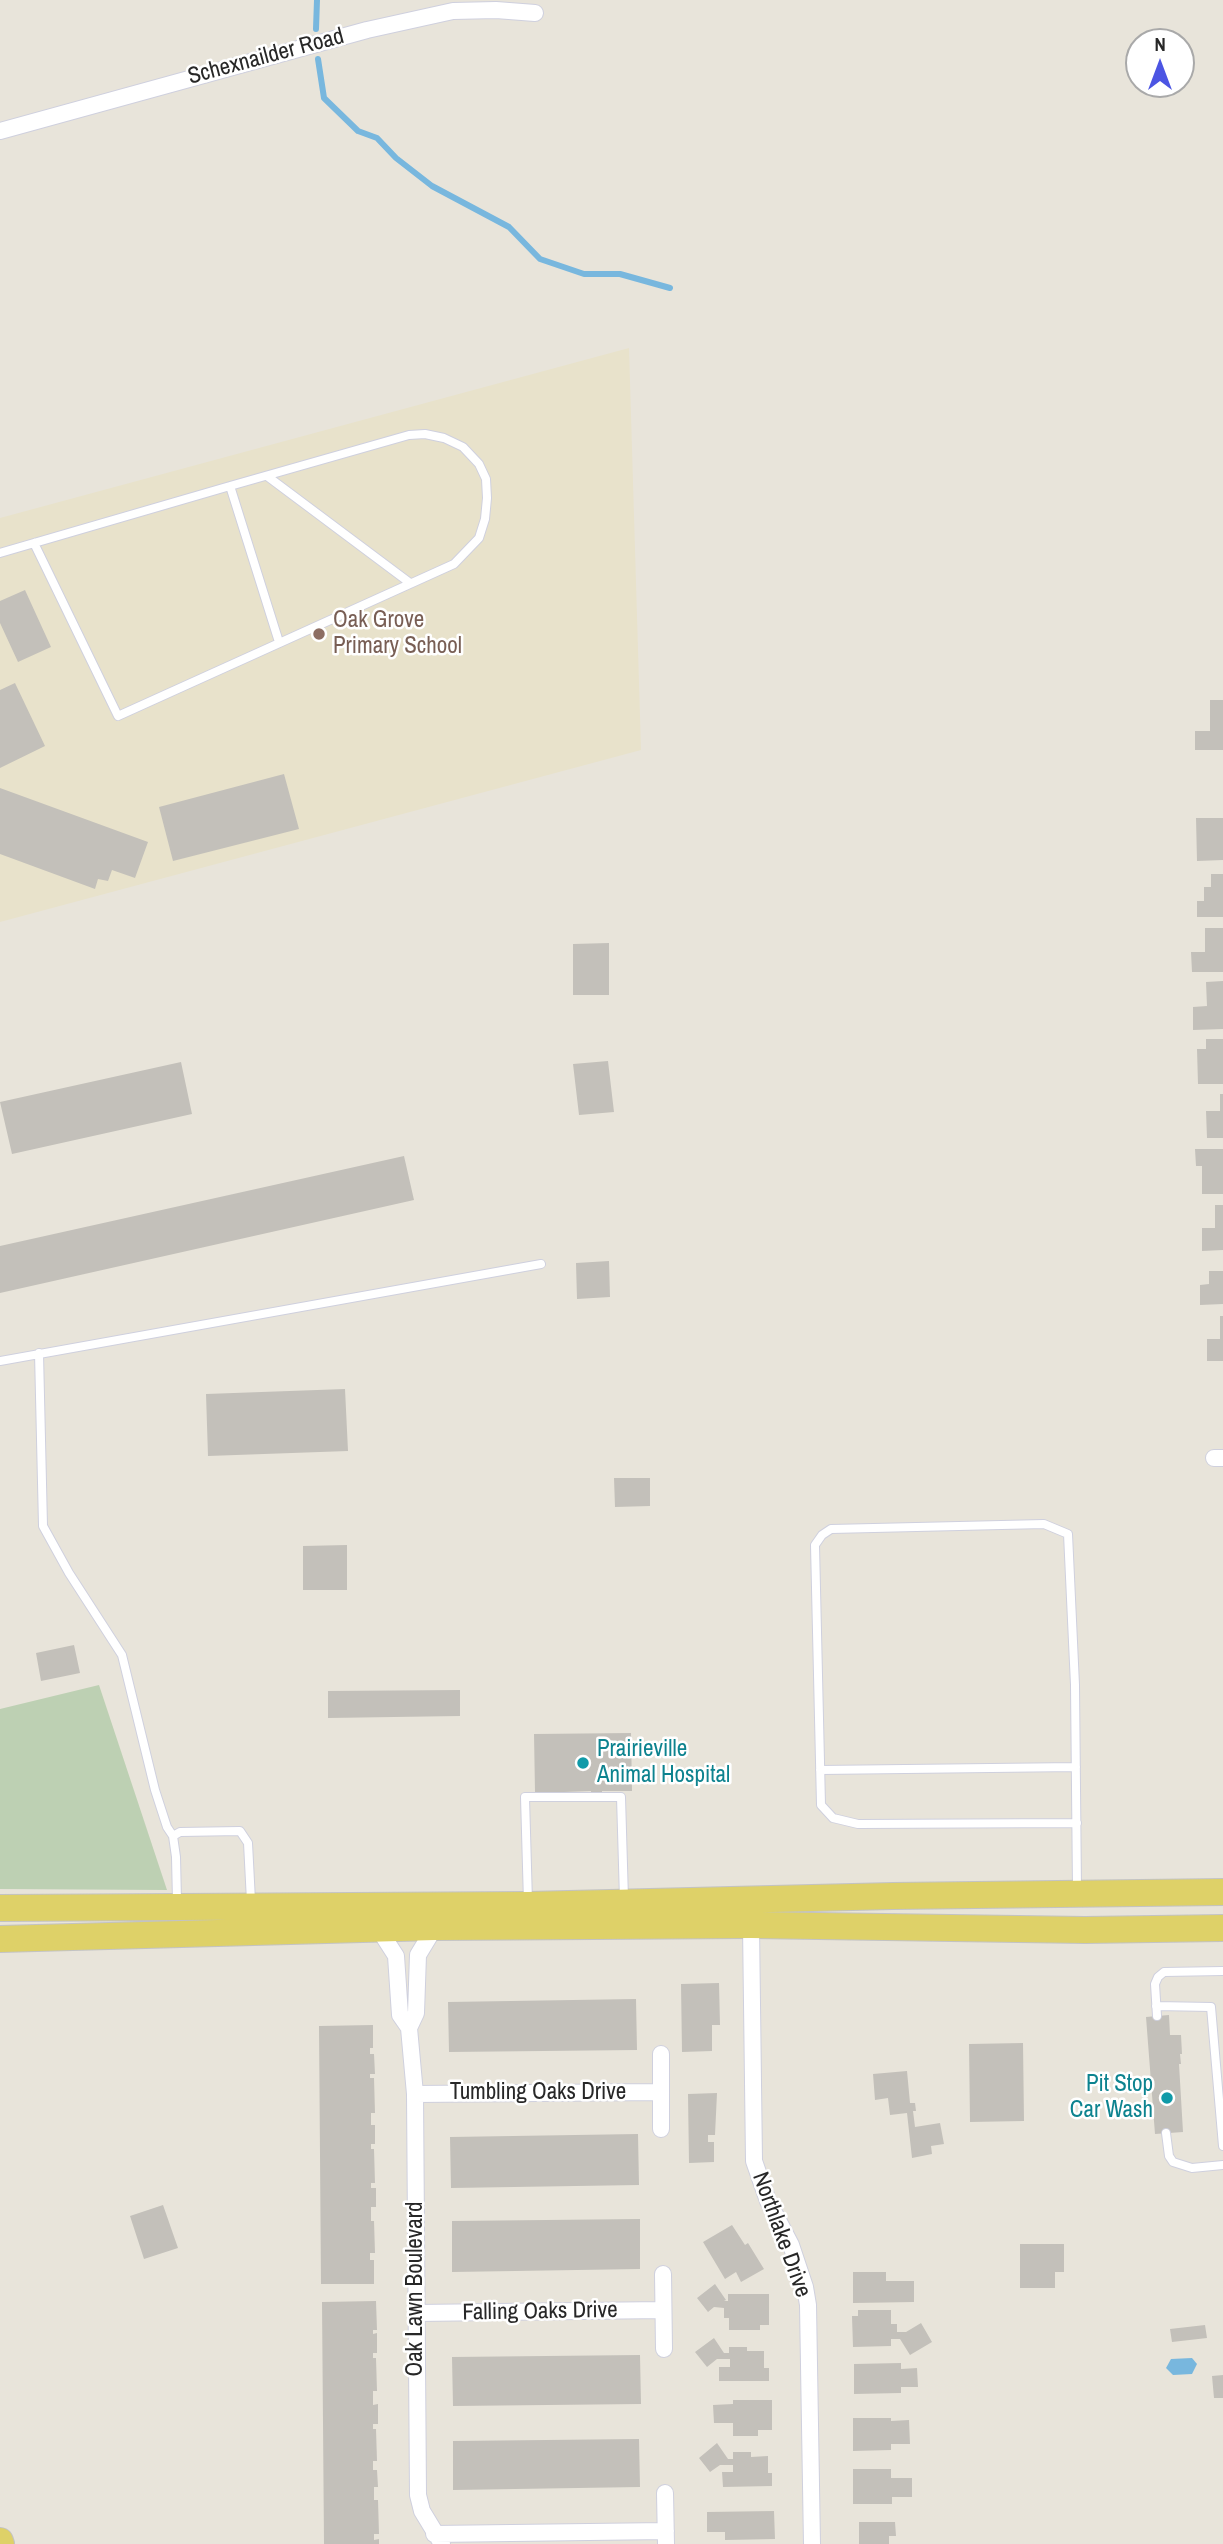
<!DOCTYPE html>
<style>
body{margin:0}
#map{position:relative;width:1223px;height:2544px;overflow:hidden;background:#e8e4da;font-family:"Archivo Narrow",sans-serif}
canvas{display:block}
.north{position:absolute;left:1125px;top:28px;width:70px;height:70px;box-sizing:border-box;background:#fff;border:2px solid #a9a9a9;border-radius:50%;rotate:0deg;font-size:19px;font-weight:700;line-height:28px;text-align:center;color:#272727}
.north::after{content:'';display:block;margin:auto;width:24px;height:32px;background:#4c55e3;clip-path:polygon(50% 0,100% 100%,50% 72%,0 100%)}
</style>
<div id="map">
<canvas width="1223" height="2544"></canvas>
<div class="north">N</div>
</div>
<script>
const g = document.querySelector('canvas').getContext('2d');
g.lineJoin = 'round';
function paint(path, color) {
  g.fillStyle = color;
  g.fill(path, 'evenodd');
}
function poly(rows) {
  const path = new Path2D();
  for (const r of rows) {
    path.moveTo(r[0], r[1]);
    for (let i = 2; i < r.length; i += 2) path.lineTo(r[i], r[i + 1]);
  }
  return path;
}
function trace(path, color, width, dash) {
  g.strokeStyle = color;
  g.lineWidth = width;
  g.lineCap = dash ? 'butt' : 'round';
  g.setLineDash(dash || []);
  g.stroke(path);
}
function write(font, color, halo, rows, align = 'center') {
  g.font = font + ' "Archivo Narrow",sans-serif';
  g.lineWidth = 5;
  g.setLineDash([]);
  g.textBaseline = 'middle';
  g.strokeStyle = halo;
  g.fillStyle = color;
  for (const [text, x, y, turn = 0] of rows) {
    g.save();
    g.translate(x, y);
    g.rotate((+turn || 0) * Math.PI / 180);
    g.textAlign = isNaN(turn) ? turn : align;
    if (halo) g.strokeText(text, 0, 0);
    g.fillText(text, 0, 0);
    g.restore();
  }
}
paint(poly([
 [629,348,641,750,0,922,0,518]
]), '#e8e2cb');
paint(poly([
 [99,1685,167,1890,0,1889,0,1709]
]), '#bdd0b3');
paint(poly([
 [1192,2358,1197,2364,1192,2374,1173,2375,1166,2368,1171,2359]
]), '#78b7de');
trace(poly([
 [316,29,317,0],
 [318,59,324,98,358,131,377,138,396,158,432,186,509,227,540,259,584,274,620,274,670,288]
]), '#78b7de', 6);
paint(poly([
 [25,590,51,647,18,662,0,623,0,601],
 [15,683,45,746,0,768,0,690],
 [1210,700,1223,700,1223,750,1195,750,1195,731,1210,731],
 [284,774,299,829,173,861,159,807],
 [0,788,148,842,135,878,112,870,108,881,98,879,95,889,0,854],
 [1196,818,1223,818,1223,860,1197,861],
 [1211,874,1223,874,1223,917,1197,917,1197,901,1204,901,1204,887,1211,887],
 [1205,928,1223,928,1223,972,1192,972,1191,952,1205,952],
 [609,943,609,995,573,995,573,944],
 [1223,981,1223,1029,1193,1030,1193,1007,1207,1006,1206,982],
 [1206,1039,1223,1039,1223,1084,1198,1084,1197,1049,1206,1049],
 [608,1061,614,1112,579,1115,573,1064],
 [181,1062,192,1114,12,1154,0,1102],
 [1220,1094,1223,1094,1223,1138,1207,1138,1206,1111,1220,1111],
 [1195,1149,1223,1149,1223,1194,1202,1194,1202,1166,1196,1166],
 [404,1156,414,1200,0,1293,0,1246],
 [1215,1205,1223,1205,1223,1250,1202,1251,1202,1228,1215,1228],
 [609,1261,610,1297,577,1299,576,1263],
 [1209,1271,1223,1271,1223,1304,1200,1305,1200,1285,1209,1284],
 [1220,1316,1223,1316,1223,1361,1207,1361,1207,1339,1220,1339],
 [345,1389,348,1451,208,1456,206,1394],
 [614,1478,650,1478,650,1506,615,1507],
 [347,1545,347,1590,303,1590,303,1546],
 [74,1645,80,1673,41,1681,36,1653],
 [460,1690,460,1716,328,1718,328,1691],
 [631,1733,632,1791,602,1791,602,1797,591,1797,591,1791,564,1792,564,1797,554,1797,554,1792,535,1792,534,1734],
 [719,1983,720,2025,712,2025,712,2051,682,2052,681,1984],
 [636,1999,637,2050,449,2052,448,2002],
 [1169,2015,1170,2035,1181,2035,1182,2054,1180,2054,1181,2064,1179,2064,1183,2132,1155,2134,1146,2017],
 [373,2025,373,2048,370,2048,370,2054,374,2054,375,2074,370,2074,370,2078,374,2078,375,2113,371,2113,371,2125,375,2125,375,2144,371,2144,371,2149,374,2149,375,2183,371,2183,371,2188,376,2188,376,2207,371,2207,371,2221,374,2221,375,2253,370,2253,370,2260,374,2260,374,2284,321,2284,319,2026],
 [1023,2043,1024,2121,970,2122,969,2044],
 [907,2071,910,2103,915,2103,916,2111,913,2111,915,2127,940,2123,944,2144,931,2146,932,2154,912,2158,907,2113,890,2115,888,2098,875,2100,873,2074],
 [717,2093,715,2135,708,2135,708,2142,714,2142,714,2162,689,2163,688,2094],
 [638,2134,639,2185,451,2188,450,2137],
 [163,2205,178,2248,144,2259,130,2216],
 [640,2219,640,2269,452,2272,452,2221],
 [732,2225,745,2245,748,2243,764,2269,741,2282,736,2272,725,2279,703,2242],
 [1020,2244,1064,2244,1064,2272,1055,2272,1055,2288,1020,2288],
 [853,2272,886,2272,886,2281,914,2281,914,2302,853,2303],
 [715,2284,726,2300,724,2301,728,2301,728,2294,769,2294,769,2325,760,2325,760,2330,729,2330,729,2318,724,2318,724,2308,714,2307,708,2312,697,2298],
 [376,2301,377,2330,373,2330,373,2334,377,2333,377,2353,373,2353,373,2358,376,2358,377,2391,373,2391,373,2405,378,2404,378,2424,373,2424,373,2429,376,2429,377,2461,373,2461,373,2470,377,2470,378,2487,374,2487,374,2500,378,2500,379,2534,374,2534,374,2540,379,2539,379,2544,324,2544,322,2302],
 [858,2310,891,2310,891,2324,897,2324,897,2332,906,2332,921,2323,932,2342,910,2355,900,2339,891,2339,891,2346,853,2347,852,2316,858,2316],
 [1205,2325,1207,2338,1172,2342,1170,2329],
 [714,2338,724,2353,729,2353,729,2347,747,2347,747,2351,764,2351,764,2368,769,2368,769,2381,719,2381,719,2367,730,2367,730,2359,717,2359,707,2367,695,2352],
 [640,2355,641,2404,453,2406,452,2357],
 [901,2363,901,2369,917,2368,918,2387,901,2387,901,2393,854,2394,854,2364],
 [1223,2375,1223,2398,1214,2398,1212,2376],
 [733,2400,772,2400,772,2430,758,2430,758,2436,733,2436,733,2423,714,2423,713,2405,733,2404],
 [853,2418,891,2418,891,2421,909,2420,910,2444,891,2444,891,2450,853,2451],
 [639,2439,640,2487,453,2490,453,2441],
 [717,2443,728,2459,733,2459,733,2452,751,2452,751,2457,768,2456,768,2473,772,2473,772,2486,723,2487,722,2472,733,2472,733,2465,720,2465,710,2472,699,2458],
 [853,2469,891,2469,891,2478,912,2478,912,2497,892,2497,892,2504,853,2504],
 [774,2511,775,2539,725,2540,725,2532,707,2532,707,2512],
 [859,2522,895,2522,896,2536,889,2536,889,2544,859,2544]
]), '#c3c0ba');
const lane = poly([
 [267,476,410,583],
 [230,486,279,642],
 [0,553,230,486,409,435,425,434,444,438,463,447,479,464,486,479,487,498,485,519,479,538,454,564,118,716,34,543],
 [39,1353,43,1526,69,1573,122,1655,155,1790,167,1827,173,1836],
 [0,1361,541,1264],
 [820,1770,1076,1767],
 [1077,1823,858,1824,833,1818,821,1805,815,1545,822,1535,831,1529,1044,1524,1068,1534,1075,1685,1077,1890],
 [177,1901,176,1857,173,1836,180,1832,240,1831,248,1843,251,1901],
 [528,1902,525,1797,621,1797,624,1899],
 [1156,2006,1211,2007,1223,2146],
 [1157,2016,1155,1984,1158,1977,1164,1972,1223,1971],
 [1166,2133,1169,2156,1173,2162,1192,2168,1223,2165]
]);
const street = poly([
 [0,131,367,30,453,11,496,10,535,13],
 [1214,1458,1223,1458],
 [751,1925,754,2161,768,2201,791,2245,805,2287,808,2305,812,2544],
 [435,1927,418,1955,416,2013,409,2028,415,2094,418,2495,422,2511,442,2544],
 [378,1928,396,1956,400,2015,409,2028],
 [661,2054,661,2129],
 [415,2094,661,2092],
 [663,2274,664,2349],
 [416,2313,663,2310],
 [665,2493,666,2544],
 [434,2534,666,2531]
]);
const primary = poly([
 [0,1908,528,1905,893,1896,1223,1892],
 [0,1939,435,1927,751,1925,1085,1930,1223,1928],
 [0,2541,1,2544]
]);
trace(lane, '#cfd0de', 10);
trace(street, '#cfd0de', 18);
trace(primary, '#c3c3c3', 28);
trace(lane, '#fff', 8);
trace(street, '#fff', 16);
trace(primary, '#ded168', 26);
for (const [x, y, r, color] of [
 [319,634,7,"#8d6e63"],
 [583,1763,7,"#0f9aa8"],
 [1167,2098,7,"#0f9aa8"]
]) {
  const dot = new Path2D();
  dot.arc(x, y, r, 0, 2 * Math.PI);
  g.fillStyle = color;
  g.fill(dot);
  trace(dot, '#fff', 2.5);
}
write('23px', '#272727', '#fff', [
 ["Schexnailder Road",266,57,-15],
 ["Tumbling Oaks Drive",538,2093],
 ["Northlake Drive",781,2235,70],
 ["Oak Lawn Boulevard",416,2289,-90],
 ["Falling Oaks Drive",540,2312,-1]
]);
write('23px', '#785e54', '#fff', [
 ["Oak Grove",333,621],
 ["Primary School",333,647]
], 'left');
write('23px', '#0d838f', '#fff', [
 ["Prairieville",597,1750],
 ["Animal Hospital",597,1776],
 ["Pit Stop",1153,2085,"right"],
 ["Car Wash",1153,2111,"right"]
], 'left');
</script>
